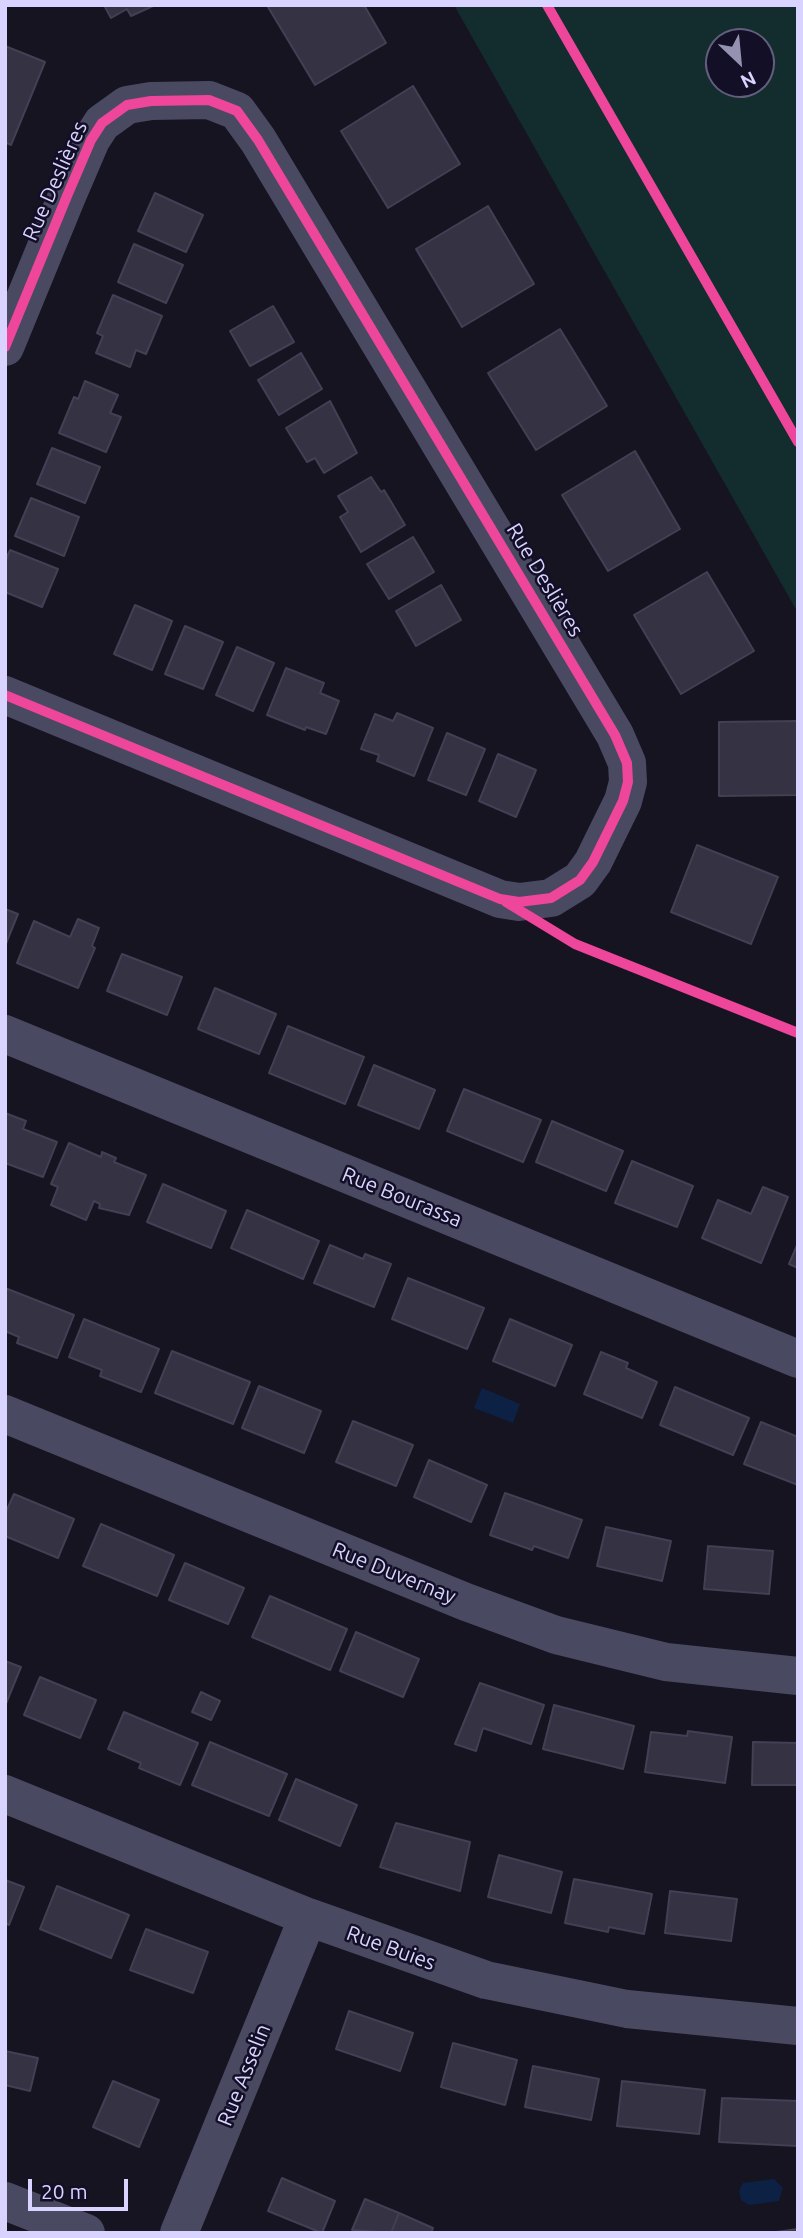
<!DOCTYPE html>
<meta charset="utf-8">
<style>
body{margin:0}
#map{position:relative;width:803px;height:2238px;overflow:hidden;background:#161421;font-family:Ubuntu,sans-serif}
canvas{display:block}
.frame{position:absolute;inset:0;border:7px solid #d9d4ff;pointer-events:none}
.north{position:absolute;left:705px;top:28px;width:70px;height:70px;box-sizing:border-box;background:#130f26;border:2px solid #625e7d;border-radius:50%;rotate:154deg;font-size:19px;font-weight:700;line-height:28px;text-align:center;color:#d9d4ff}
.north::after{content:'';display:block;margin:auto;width:24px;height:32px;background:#9591b1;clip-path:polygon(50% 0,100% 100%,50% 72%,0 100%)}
.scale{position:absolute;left:28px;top:2179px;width:100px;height:32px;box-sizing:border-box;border:4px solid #d9d4ff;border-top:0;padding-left:9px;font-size:21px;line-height:24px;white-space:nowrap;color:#d9d4ff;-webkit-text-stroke:5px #130f26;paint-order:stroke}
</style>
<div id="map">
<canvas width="803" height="2238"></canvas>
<div class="frame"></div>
<div class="north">N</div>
<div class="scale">20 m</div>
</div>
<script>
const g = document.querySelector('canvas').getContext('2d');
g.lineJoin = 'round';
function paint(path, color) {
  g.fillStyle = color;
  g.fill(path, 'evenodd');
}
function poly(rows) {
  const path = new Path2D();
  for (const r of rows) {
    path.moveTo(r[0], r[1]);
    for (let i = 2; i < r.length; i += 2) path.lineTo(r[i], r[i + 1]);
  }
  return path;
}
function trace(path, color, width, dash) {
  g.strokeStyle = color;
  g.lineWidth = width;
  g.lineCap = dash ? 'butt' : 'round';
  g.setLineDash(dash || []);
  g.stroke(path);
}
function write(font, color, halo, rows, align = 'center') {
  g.font = font + ' Ubuntu,sans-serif';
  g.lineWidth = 5;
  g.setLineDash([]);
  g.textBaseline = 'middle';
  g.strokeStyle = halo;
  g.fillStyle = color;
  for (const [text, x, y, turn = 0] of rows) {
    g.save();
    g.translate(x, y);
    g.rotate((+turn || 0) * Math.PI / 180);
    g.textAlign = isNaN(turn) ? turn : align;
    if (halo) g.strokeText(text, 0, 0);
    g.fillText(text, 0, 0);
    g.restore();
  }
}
paint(poly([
 [454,5,798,5,798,613],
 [719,42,761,42,761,84,719,84]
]), '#132c2d');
paint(poly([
 [482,1388,520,1404,513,1423,474,1408],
 [774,2179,783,2188,779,2201,749,2205,741,2200,739,2191,743,2183]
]), '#0d2144');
const building = poly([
 [104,5,153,5,153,6,131,16,127,9,111,18,104,5],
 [270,5,364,5,386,43,315,85,268,7,270,5],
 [5,46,45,62,11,145,5,142,5,46],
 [413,86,460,164,388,208,341,131,413,86],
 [155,193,203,215,186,252,138,231,155,193],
 [488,206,534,284,462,327,416,249,488,206],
 [134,244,183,265,166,303,118,282,134,244],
 [113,295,162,316,146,354,136,350,130,367,96,353,103,336,97,333,113,295],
 [273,306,294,342,250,366,230,331,273,306],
 [560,329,607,406,536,450,488,373,560,329],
 [301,353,322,389,279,415,258,380,301,353],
 [85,381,118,395,110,413,121,417,106,452,59,433,74,397,78,399,85,381],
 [330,401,357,453,324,473,315,458,307,462,286,428,330,401],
 [52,448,100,467,85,503,37,484,52,448],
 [635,451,680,529,608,571,562,495,635,451],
 [371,477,381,492,384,490,405,525,361,552,340,517,348,512,338,496,371,477],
 [31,498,79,517,64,556,15,536,31,498],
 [413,537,434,572,389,599,367,564,413,537],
 [10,550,58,569,42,607,5,592,5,562,10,550],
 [707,572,754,651,681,694,634,615,707,572],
 [441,585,461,620,416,646,396,611,441,585],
 [135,605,172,621,152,670,114,654,135,605],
 [185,626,223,642,203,689,165,674,185,626],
 [237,647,274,663,253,711,216,695,237,647],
 [286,668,324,683,320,693,339,701,326,734,306,727,305,730,267,715,286,668],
 [397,713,433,728,414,776,377,761,379,755,361,749,375,714,393,721,397,713],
 [798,721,798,795,719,796,719,722,798,721],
 [447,733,485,749,466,795,428,780,447,733],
 [498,754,536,770,516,817,479,801,498,754],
 [697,845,778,877,751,944,671,912,697,845],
 [5,909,18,914,5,946,5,909],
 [78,919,99,928,92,946,95,948,78,988,17,963,34,921,70,937,78,919],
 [122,954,182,977,167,1015,107,991,122,954],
 [215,988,276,1014,259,1054,198,1029,215,988],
 [288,1026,364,1057,345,1104,269,1073,288,1026],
 [374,1065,435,1090,419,1129,358,1105,374,1065],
 [464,1089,541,1120,523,1162,447,1131,464,1089],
 [5,1113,26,1121,23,1129,57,1142,43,1177,5,1163,5,1113],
 [552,1121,623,1151,606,1191,536,1162,552,1121],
 [69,1143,101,1157,102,1152,116,1158,114,1162,146,1175,129,1215,99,1208,100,1204,94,1201,86,1220,51,1205,58,1187,51,1184,69,1143],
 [632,1161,693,1186,677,1227,615,1203,632,1161],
 [163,1184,226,1211,211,1248,147,1222,163,1184],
 [763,1187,788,1197,761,1263,702,1238,718,1200,751,1214,763,1187],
 [247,1210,319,1241,303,1279,231,1248,247,1210],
 [798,1243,798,1268,789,1264,798,1243],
 [330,1245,363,1259,365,1254,391,1264,374,1307,314,1283,330,1245],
 [408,1278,484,1308,467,1349,392,1319,408,1278],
 [5,1288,74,1315,57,1358,17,1343,19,1337,5,1331,5,1288],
 [84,1319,159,1349,141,1392,100,1376,102,1370,69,1357,84,1319],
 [510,1319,572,1345,555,1386,493,1361,510,1319],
 [172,1351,250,1382,233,1424,155,1393,172,1351],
 [601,1352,628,1363,626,1368,657,1382,642,1418,584,1394,601,1352],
 [259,1386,321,1411,304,1453,242,1428,259,1386],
 [675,1387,749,1418,733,1455,660,1425,675,1387],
 [353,1421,413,1445,396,1486,336,1462,353,1421],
 [761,1422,798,1437,798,1485,744,1464,761,1422],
 [429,1460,487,1485,471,1522,414,1497,429,1460],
 [505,1493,582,1520,568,1558,534,1546,532,1550,490,1535,505,1493],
 [14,1494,74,1519,58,1558,5,1536,5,1514,14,1494],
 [101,1524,174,1555,157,1596,83,1566,101,1524],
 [606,1527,671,1541,662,1581,597,1566,606,1527],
 [708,1546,773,1551,769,1594,704,1589,708,1546],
 [185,1563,244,1588,228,1624,169,1600,185,1563],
 [270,1596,347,1629,330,1670,252,1637,270,1596],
 [356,1632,419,1659,403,1697,340,1671,356,1632],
 [5,1661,21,1667,5,1706,5,1661],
 [40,1677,96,1700,80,1738,24,1715,40,1677],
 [480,1683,544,1705,531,1744,483,1728,476,1751,455,1744,480,1683],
 [201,1692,220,1701,211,1720,192,1712,201,1692],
 [554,1705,634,1726,623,1769,543,1749,554,1705],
 [124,1712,198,1743,180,1785,139,1768,141,1763,108,1749,124,1712],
 [688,1731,732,1737,725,1783,645,1772,651,1732,687,1736,688,1731],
 [210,1742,287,1774,269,1816,192,1785,210,1742],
 [753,1742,798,1743,798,1785,752,1785,753,1742],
 [296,1779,357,1805,340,1846,279,1820,296,1779],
 [396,1823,470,1842,460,1891,380,1867,396,1823],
 [499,1855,562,1872,551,1913,488,1897,499,1855],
 [574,1879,652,1894,644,1934,609,1927,608,1932,565,1923,574,1879],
 [5,1880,24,1887,9,1925,5,1923,5,1880],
 [57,1886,129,1915,111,1958,40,1929,57,1886],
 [670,1891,737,1899,731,1941,665,1933,670,1891],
 [146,1929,208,1952,193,1993,130,1970,146,1929],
 [349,2011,413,2033,400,2071,336,2049,349,2011],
 [453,2043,517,2060,505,2105,441,2087,453,2043],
 [5,2051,38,2058,30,2091,5,2085,5,2051],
 [533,2066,599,2079,591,2120,525,2107,533,2066],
 [113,2081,159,2100,139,2147,93,2127,113,2081],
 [622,2081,705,2090,699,2134,617,2126,622,2081],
 [722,2098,798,2101,798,2146,719,2142,722,2098],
 [282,2178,335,2201,322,2233,268,2211,282,2178],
 [365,2199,399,2213,391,2233,352,2230,365,2199],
 [399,2213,433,2228,431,2233,391,2233,399,2213],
 [798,2229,798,2233,776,2233,776,2232,798,2229]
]);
paint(building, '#343243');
trace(building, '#433f54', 2);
trace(poly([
 [5,347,67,196,91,140,102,123,127,105,151,101,209,100,237,111,258,140,615,735,627,763,628,782,623,801,593,862,580,880,551,898,519,902,500,899,5,695],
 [5,1034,798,1359],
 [5,1414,466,1602,556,1635,666,1662,798,1676],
 [5,1794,308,1917,486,1980,627,2009,798,2026],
 [5,2201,86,2233],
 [179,2233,308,1917]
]), '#4a4962', 38);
trace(poly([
 [547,5,798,442],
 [5,347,67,196,91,140,102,123,127,105,151,101,209,100,237,111,258,140,615,735,627,763,628,782,623,801,593,862,580,880,551,898,519,902,500,899,5,695],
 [506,902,575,944,798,1033]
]), '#ed469a', 10);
write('21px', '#d9d4ff', '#130f26', [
 ["Rue Deslières",55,181,-66],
 ["Rue Deslières",545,580,59],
 ["Rue Bourassa",402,1197,22],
 ["Rue Duvernay",394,1573,22],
 ["Rue Buies",391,1948,20],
 ["Rue Asselin",244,2075,-68]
]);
</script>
